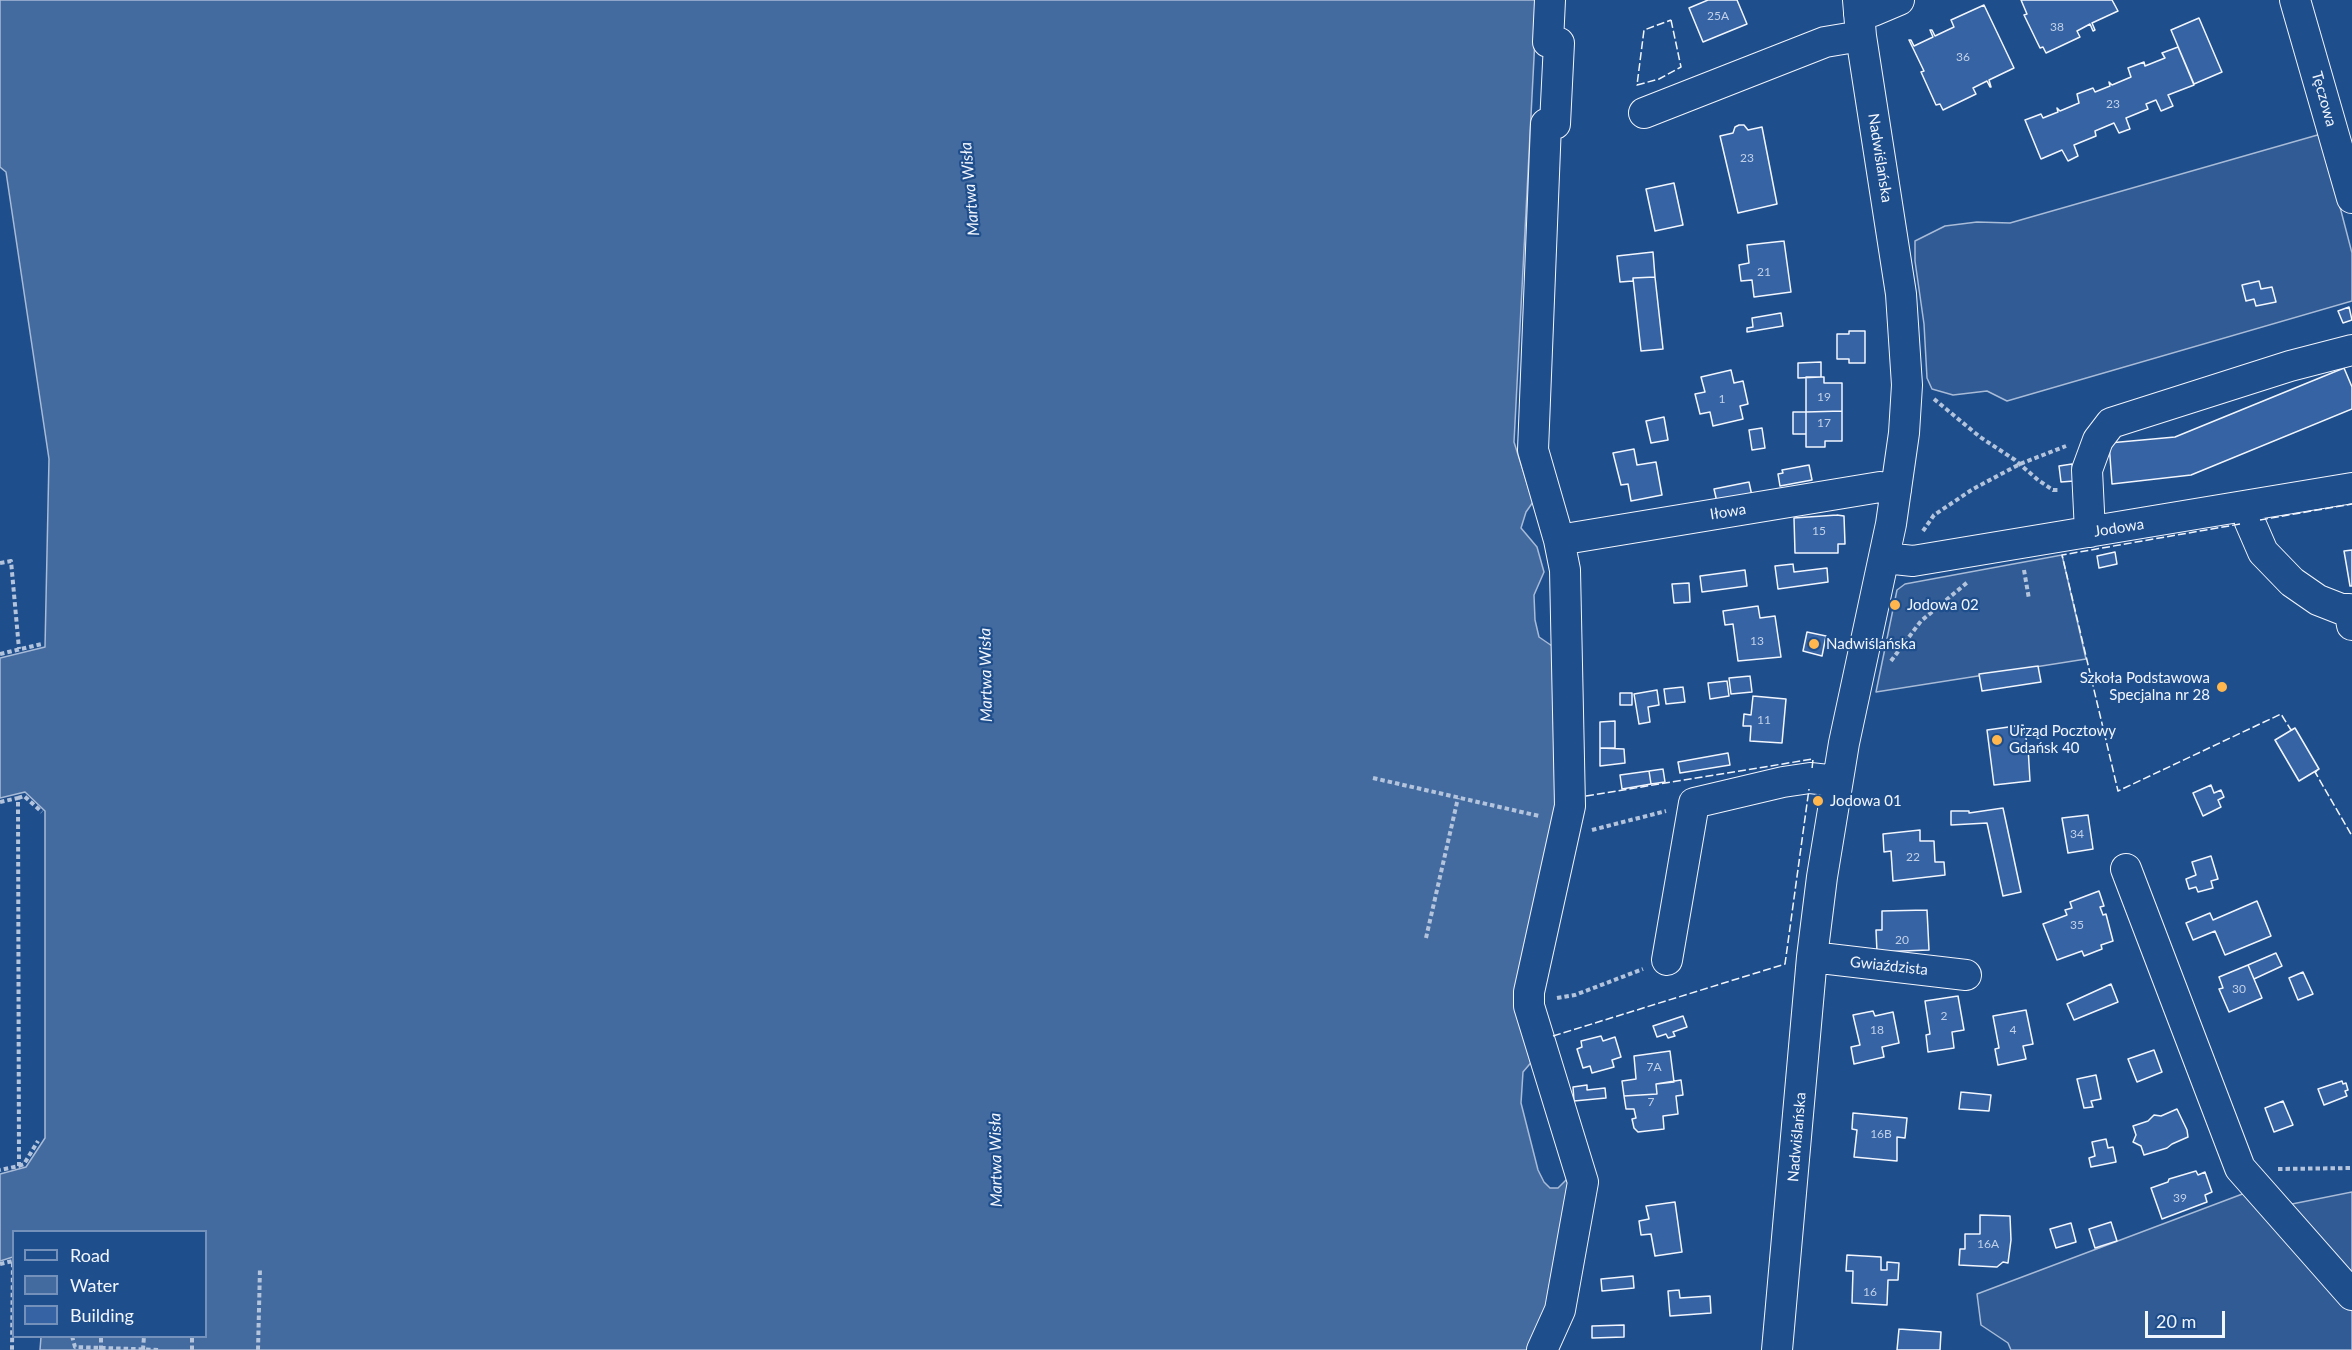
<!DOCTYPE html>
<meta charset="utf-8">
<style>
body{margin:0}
#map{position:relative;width:2352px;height:1350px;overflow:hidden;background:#1f4e8c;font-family:Lato,sans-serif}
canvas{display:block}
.legend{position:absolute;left:12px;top:1230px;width:195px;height:108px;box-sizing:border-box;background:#1f4e8c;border:2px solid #7391ba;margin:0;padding:8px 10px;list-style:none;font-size:18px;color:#f2f6ff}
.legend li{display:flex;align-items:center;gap:12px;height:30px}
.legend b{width:30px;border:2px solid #7391ba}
.scale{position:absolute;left:2145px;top:1311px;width:80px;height:27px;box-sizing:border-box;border:3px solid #f2f6ff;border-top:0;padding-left:8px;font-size:18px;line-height:21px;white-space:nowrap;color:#f2f6ff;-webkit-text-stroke:4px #1f4e8c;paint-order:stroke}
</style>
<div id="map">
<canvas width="2352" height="1350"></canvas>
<ul class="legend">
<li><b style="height:8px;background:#1f4e8c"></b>Road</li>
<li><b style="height:16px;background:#446ba0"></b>Water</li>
<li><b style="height:16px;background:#3563a3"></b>Building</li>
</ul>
<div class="scale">20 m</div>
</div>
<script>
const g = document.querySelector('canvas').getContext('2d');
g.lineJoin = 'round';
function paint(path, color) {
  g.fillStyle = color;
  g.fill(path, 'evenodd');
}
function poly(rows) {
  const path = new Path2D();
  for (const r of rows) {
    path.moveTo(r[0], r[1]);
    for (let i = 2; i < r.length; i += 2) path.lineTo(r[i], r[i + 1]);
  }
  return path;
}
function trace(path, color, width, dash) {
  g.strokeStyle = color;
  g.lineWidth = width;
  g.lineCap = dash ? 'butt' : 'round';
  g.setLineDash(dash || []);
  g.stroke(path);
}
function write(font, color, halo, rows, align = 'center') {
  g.font = font + ' Lato,sans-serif';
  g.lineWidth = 4.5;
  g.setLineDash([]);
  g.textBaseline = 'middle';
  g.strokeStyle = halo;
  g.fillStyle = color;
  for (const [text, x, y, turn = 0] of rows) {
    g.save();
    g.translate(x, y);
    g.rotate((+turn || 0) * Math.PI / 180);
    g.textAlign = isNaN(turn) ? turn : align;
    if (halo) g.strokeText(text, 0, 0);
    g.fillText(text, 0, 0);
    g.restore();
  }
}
const built = poly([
 [2321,134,2352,253,2352,301,2007,401,1987,391,1953,395,1932,389,1927,378,1924,324,1915,261,1915,241,1945,226,1977,222,2010,223,2321,134],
 [2062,555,2086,659,1876,692,1897,590,1905,584,2062,555],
 [2269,1184,2292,1204,2352,1192,2352,1350,2011,1350,2008,1343,1981,1325,1977,1294,2269,1184]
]);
paint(built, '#305b95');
trace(built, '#a8bbd7', 1.5);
const water = poly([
 [0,0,1537,0,1514,442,1533,502,1526,512,1521,528,1537,547,1544,572,1534,595,1535,620,1539,637,1555,648,1560,802,1534,1059,1523,1072,1521,1103,1538,1170,1544,1182,1550,1188,1558,1188,1571,1175,1545,1319,1529,1350,40,1350,41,1337,206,1336,206,1232,14,1232,13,1257,0,1261,0,1174,26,1167,45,1138,45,811,25,792,0,798,0,658,45,647,49,459,6,172,0,167,0,0]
]);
paint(water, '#446ba0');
trace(water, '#a8bbd7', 1.5);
const building = poly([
 [1708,0,1737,0,1747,24,1703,42,1689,8,1708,0],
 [2021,0,2112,0,2118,11,2092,23,2095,30,2093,31,2090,24,2077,31,2080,37,2046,53,2043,47,2040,48,2024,15,2027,14,2021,0],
 [1984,5,2014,68,1989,80,1991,87,1990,87,1987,81,1973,88,1976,94,1943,110,1940,104,1936,105,1921,72,1924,71,1909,40,1911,40,1914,46,1933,37,1930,30,1932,30,1935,36,1954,27,1951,20,1984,5],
 [2199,18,2222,72,2194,84,2171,30,2199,18],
 [2178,47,2194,85,2168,95,2173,106,2161,111,2156,100,2146,104,2148,109,2126,118,2130,129,2119,133,2114,123,2095,131,2096,136,2074,145,2078,156,2068,161,2062,150,2041,159,2025,120,2041,114,2043,118,2058,112,2057,108,2060,111,2079,103,2077,94,2093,88,2095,92,2110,86,2109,82,2112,85,2131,77,2128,68,2144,62,2145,66,2165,58,2162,53,2178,47],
 [1739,125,1744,125,1748,130,1762,127,1777,204,1738,213,1720,136,1733,133,1735,127,1739,125],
 [1674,183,1683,225,1655,231,1646,189,1674,183],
 [1784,241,1791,292,1754,297,1752,280,1741,281,1739,265,1749,263,1747,245,1784,241],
 [1653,252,1655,277,1633,278,1633,281,1620,282,1617,256,1653,252],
 [1655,277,1663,349,1641,351,1633,278,1655,277],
 [2259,281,2261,289,2272,287,2276,302,2256,306,2254,299,2246,301,2242,285,2259,281],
 [2349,307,2352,320,2343,323,2338,311,2349,307],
 [1781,313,1783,326,1747,332,1747,328,1753,327,1752,318,1781,313],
 [1849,331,1865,331,1865,363,1849,363,1849,359,1837,359,1837,334,1849,334,1849,331],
 [1821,362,1821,377,1798,378,1798,363,1821,362],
 [2344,368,2352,387,2352,409,2191,475,2112,484,2109,443,2175,437,2344,368],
 [1731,370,1734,383,1743,381,1748,404,1740,406,1743,419,1713,426,1710,412,1700,414,1695,394,1705,392,1701,377,1731,370],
 [1806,377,1824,377,1824,383,1842,383,1842,411,1806,412,1806,377],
 [1842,411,1842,441,1825,441,1825,447,1806,447,1806,412,1842,411],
 [1793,412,1806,412,1806,434,1793,434,1793,412],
 [1664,417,1668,440,1651,443,1646,421,1664,417],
 [1762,428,1765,448,1752,450,1749,430,1762,428],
 [1634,449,1637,465,1656,462,1662,495,1631,501,1628,484,1621,485,1613,453,1634,449],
 [2072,464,2074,481,2061,482,2059,466,2072,464],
 [1809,465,1812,480,1780,486,1778,474,1783,473,1782,470,1809,465],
 [1749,482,1752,496,1717,502,1714,489,1749,482],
 [1837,515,1844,516,1845,544,1838,544,1838,553,1795,553,1794,518,1837,515],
 [2352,550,2352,586,2350,586,2344,551,2352,550],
 [2115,552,2117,564,2099,568,2097,556,2115,552],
 [1793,564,1794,572,1827,568,1828,582,1778,589,1775,566,1793,564],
 [1745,570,1747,586,1702,592,1700,576,1745,570],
 [1689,583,1690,602,1674,603,1672,584,1689,583],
 [1758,606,1760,618,1775,616,1781,657,1738,661,1733,624,1725,625,1723,611,1758,606],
 [1807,632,1826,636,1822,656,1803,651,1807,632],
 [2038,666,2041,682,1982,691,1979,674,2038,666],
 [1750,676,1752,692,1731,694,1729,678,1750,676],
 [1727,681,1729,696,1710,699,1708,683,1727,681],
 [1683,687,1685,702,1666,704,1664,689,1683,687],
 [1657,690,1659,705,1648,707,1650,722,1639,724,1634,694,1657,690],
 [1620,693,1632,693,1632,705,1620,705,1620,693],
 [1753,696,1786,699,1782,743,1750,741,1751,726,1743,726,1744,714,1751,715,1753,696],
 [1615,721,1615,748,1600,748,1600,722,1615,721],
 [2023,725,2028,747,2030,781,1994,785,1987,730,2023,725],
 [2295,728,2319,769,2299,781,2275,740,2295,728],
 [1600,748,1624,749,1625,763,1600,766,1600,748],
 [1728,753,1730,765,1680,773,1678,762,1728,753],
 [1663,769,1665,782,1651,784,1649,771,1663,769],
 [1649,771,1651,784,1622,789,1620,775,1649,771],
 [2211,785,2214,793,2221,790,2224,797,2218,800,2221,807,2203,816,2193,793,2211,785],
 [2003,808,2021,892,2003,896,1987,823,1951,825,1951,811,1969,811,1969,813,2003,808],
 [2088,815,2093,849,2068,853,2062,818,2088,815],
 [1920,830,1920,841,1934,841,1935,862,1944,862,1945,875,1893,881,1891,851,1884,852,1883,834,1920,830],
 [2211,856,2218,879,2211,881,2213,888,2198,892,2196,887,2189,889,2186,879,2196,875,2192,862,2211,856],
 [2099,891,2104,906,2100,907,2103,915,2106,914,2113,941,2101,945,2102,949,2084,956,2082,951,2057,960,2043,924,2067,915,2065,910,2072,908,2070,902,2099,891],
 [2257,901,2271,936,2225,955,2215,931,2193,940,2186,923,2210,913,2213,920,2257,901],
 [1927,910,1929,950,1877,952,1876,930,1882,930,1882,911,1927,910],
 [2276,953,2282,966,2254,979,2248,965,2276,953],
 [2248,965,2262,998,2229,1012,2219,989,2223,988,2219,977,2248,965],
 [2303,972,2313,994,2298,1000,2289,978,2303,972],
 [2111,984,2118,1002,2074,1020,2067,1004,2111,984],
 [1958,996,1964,1030,1952,1032,1954,1048,1928,1052,1926,1035,1930,1034,1925,1001,1958,996],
 [2026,1010,2033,1044,2023,1046,2026,1059,1998,1065,1995,1049,1999,1048,1993,1016,2026,1010],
 [1873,1011,1875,1016,1893,1012,1899,1043,1882,1047,1884,1057,1854,1064,1851,1047,1860,1045,1853,1015,1873,1011],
 [1683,1016,1687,1027,1673,1032,1675,1036,1668,1038,1666,1034,1657,1037,1653,1026,1683,1016],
 [1601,1036,1603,1041,1615,1037,1621,1057,1612,1060,1614,1067,1592,1073,1590,1066,1583,1068,1577,1049,1582,1047,1581,1041,1601,1036],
 [2154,1050,2162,1072,2137,1082,2128,1059,2154,1050],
 [1670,1051,1674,1082,1656,1084,1657,1094,1624,1096,1622,1081,1636,1079,1634,1056,1670,1051],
 [2096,1075,2101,1099,2091,1101,2093,1107,2084,1108,2077,1079,2096,1075],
 [1681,1080,1683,1095,1676,1096,1678,1114,1663,1116,1664,1129,1638,1132,1634,1128,1632,1119,1636,1118,1634,1109,1626,1109,1624,1096,1657,1094,1656,1084,1681,1080],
 [2342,1081,2343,1084,2346,1083,2348,1090,2345,1091,2347,1096,2324,1105,2318,1089,2342,1081],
 [1587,1085,1587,1090,1605,1088,1606,1098,1574,1101,1573,1087,1587,1085],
 [1961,1092,1991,1095,1989,1111,1959,1109,1961,1092],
 [2283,1101,2293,1125,2274,1132,2265,1108,2283,1101],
 [2177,1109,2187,1130,2188,1137,2172,1144,2167,1148,2144,1155,2141,1146,2133,1142,2136,1135,2133,1126,2148,1121,2154,1115,2161,1116,2177,1109],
 [1853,1113,1907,1118,1905,1138,1897,1137,1897,1161,1854,1157,1857,1130,1852,1129,1853,1113],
 [2106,1139,2108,1148,2113,1147,2116,1162,2091,1167,2089,1158,2095,1156,2092,1142,2106,1139],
 [2196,1171,2198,1175,2205,1172,2212,1192,2205,1195,2207,1202,2162,1219,2151,1188,2168,1182,2169,1179,2196,1171],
 [1675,1202,1682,1252,1655,1256,1651,1234,1641,1235,1639,1221,1649,1219,1646,1206,1675,1202],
 [1980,1215,2010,1216,2011,1240,2008,1263,2003,1262,1997,1267,1959,1265,1960,1249,1965,1249,1965,1234,1980,1234,1980,1215],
 [2111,1222,2117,1241,2095,1248,2089,1229,2111,1222],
 [2071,1223,2076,1242,2056,1248,2050,1229,2071,1223],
 [1847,1255,1881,1257,1881,1270,1887,1270,1887,1262,1899,1263,1898,1280,1888,1280,1887,1305,1852,1303,1853,1271,1846,1271,1847,1255],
 [1633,1276,1634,1288,1602,1291,1601,1279,1633,1276],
 [1679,1290,1680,1298,1710,1296,1711,1313,1670,1316,1668,1291,1679,1290],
 [1624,1325,1624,1337,1592,1338,1592,1326,1624,1325],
 [1899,1329,1941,1332,1940,1350,1897,1350,1899,1329]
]);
paint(building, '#3563a3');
trace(building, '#f2f6ff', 1.5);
const minor = poly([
 [2295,0,2352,198],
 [1859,14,1873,11,1899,0],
 [1644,113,1825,42,1861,36],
 [2247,507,2250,522,2263,552,2292,582,2318,600,2341,609,2349,609,2352,625],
 [2090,532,2087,470,2098,440,2111,423,2290,366,2352,350],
 [1559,540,1880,487,1896,490],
 [1885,558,1913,561,2352,488],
 [2126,869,2240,1168,2352,1295],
 [1812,957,1966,975],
 [1667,960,1694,803,1783,782,1810,778,1837,781],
 [1542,1350,1560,1310,1583,1182,1529,1006,1529,992,1570,806,1565,570,1559,540,1533,450,1546,124,1555,124,1559,43,1548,42,1550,0],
 [1777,1350,1812,957,1822,877,1844,743,1891,524,1904,433,1907,385,1901,294,1861,36,1858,0]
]);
trace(minor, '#f2f6ff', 32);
trace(poly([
 [1934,399,1980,437,2015,460,2038,480,2053,490,2060,490],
 [1923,531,1934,515,1973,489,2020,464,2066,446],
 [0,563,11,561,19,649],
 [2024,570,2029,599],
 [0,654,42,644],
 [1891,661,1921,621,1969,581],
 [1373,778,1539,816],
 [18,798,24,796,42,812],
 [0,802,18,798,19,1166,0,1170],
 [1592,830,1666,811],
 [1426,938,1458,798],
 [1557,998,1575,995,1643,969],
 [19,1166,24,1164,38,1141],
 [2278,1169,2352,1168],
 [0,1264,13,1261,12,1350],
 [72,1336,75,1347,161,1350],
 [101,1350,101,1336],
 [143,1350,144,1336],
 [192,1350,192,1336],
 [258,1350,260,1268]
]), '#b3c4dc', 4, [4.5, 3]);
trace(minor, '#1f4e8c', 30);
trace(poly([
 [1671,20,1681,67,1659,79,1637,85,1644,30,1671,20],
 [2260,520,2352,504],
 [2240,524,2062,555,2118,791,2281,714,2291,730,2293,729],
 [2317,771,2315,772,2352,836],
 [1586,796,1813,759,1812,769],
 [1553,1036,1785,964,1809,789]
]), '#f2f6ff', 1.5, [8, 3]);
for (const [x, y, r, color] of [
 [1895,605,6,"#ffb74d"],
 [1814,644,6,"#ffb74d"],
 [2222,687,6,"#ffb74d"],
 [1997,740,6,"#ffb74d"],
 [1818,801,6,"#ffb74d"]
]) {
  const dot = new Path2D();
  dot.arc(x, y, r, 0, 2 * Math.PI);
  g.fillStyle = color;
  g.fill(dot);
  trace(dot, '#1f4e8c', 2);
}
write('12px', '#c3d1e8', null, [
 ["25A",1718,16],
 ["38",2057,27],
 ["36",1963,57],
 ["23",2113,104],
 ["23",1747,158],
 ["21",1764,272],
 ["19",1824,397],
 ["1",1722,399],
 ["17",1824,423],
 ["15",1819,531],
 ["13",1757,641],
 ["11",1764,720],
 ["34",2077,834],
 ["22",1913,857],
 ["35",2077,925],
 ["20",1902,940],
 ["30",2239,989],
 ["2",1944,1016],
 ["18",1877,1030],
 ["4",2013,1030],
 ["7A",1654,1067],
 ["7",1651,1102],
 ["16B",1881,1134],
 ["39",2180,1198],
 ["16A",1988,1244],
 ["16",1870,1292]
]);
write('15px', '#f2f6ff', '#1f4e8c', [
 ["Tęczowa",2324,99,74],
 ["Nadwiślańska",1880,158,81],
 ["Iłowa",1728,512,-9],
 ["Jodowa",2119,528,-9],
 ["Gwiaździsta",1889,966,6],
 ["Nadwiślańska",1797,1137,-85]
]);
write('15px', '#f2f6ff', '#1f4e8c', [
 ["Jodowa 02",1907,605],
 ["Nadwiślańska",1826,644],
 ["Szkoła Podstawowa",2210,678,"right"],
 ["Specjalna nr 28",2210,695,"right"],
 ["Urząd Pocztowy",2009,731],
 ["Gdańsk 40",2009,748],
 ["Jodowa 01",1830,801]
], 'left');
write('italic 16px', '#f2f6ff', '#1f4e8c', [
 ["Martwa Wisła",970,189,-95],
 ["Martwa Wisła",986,675,-91],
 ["Martwa Wisła",996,1160,-91]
]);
</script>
